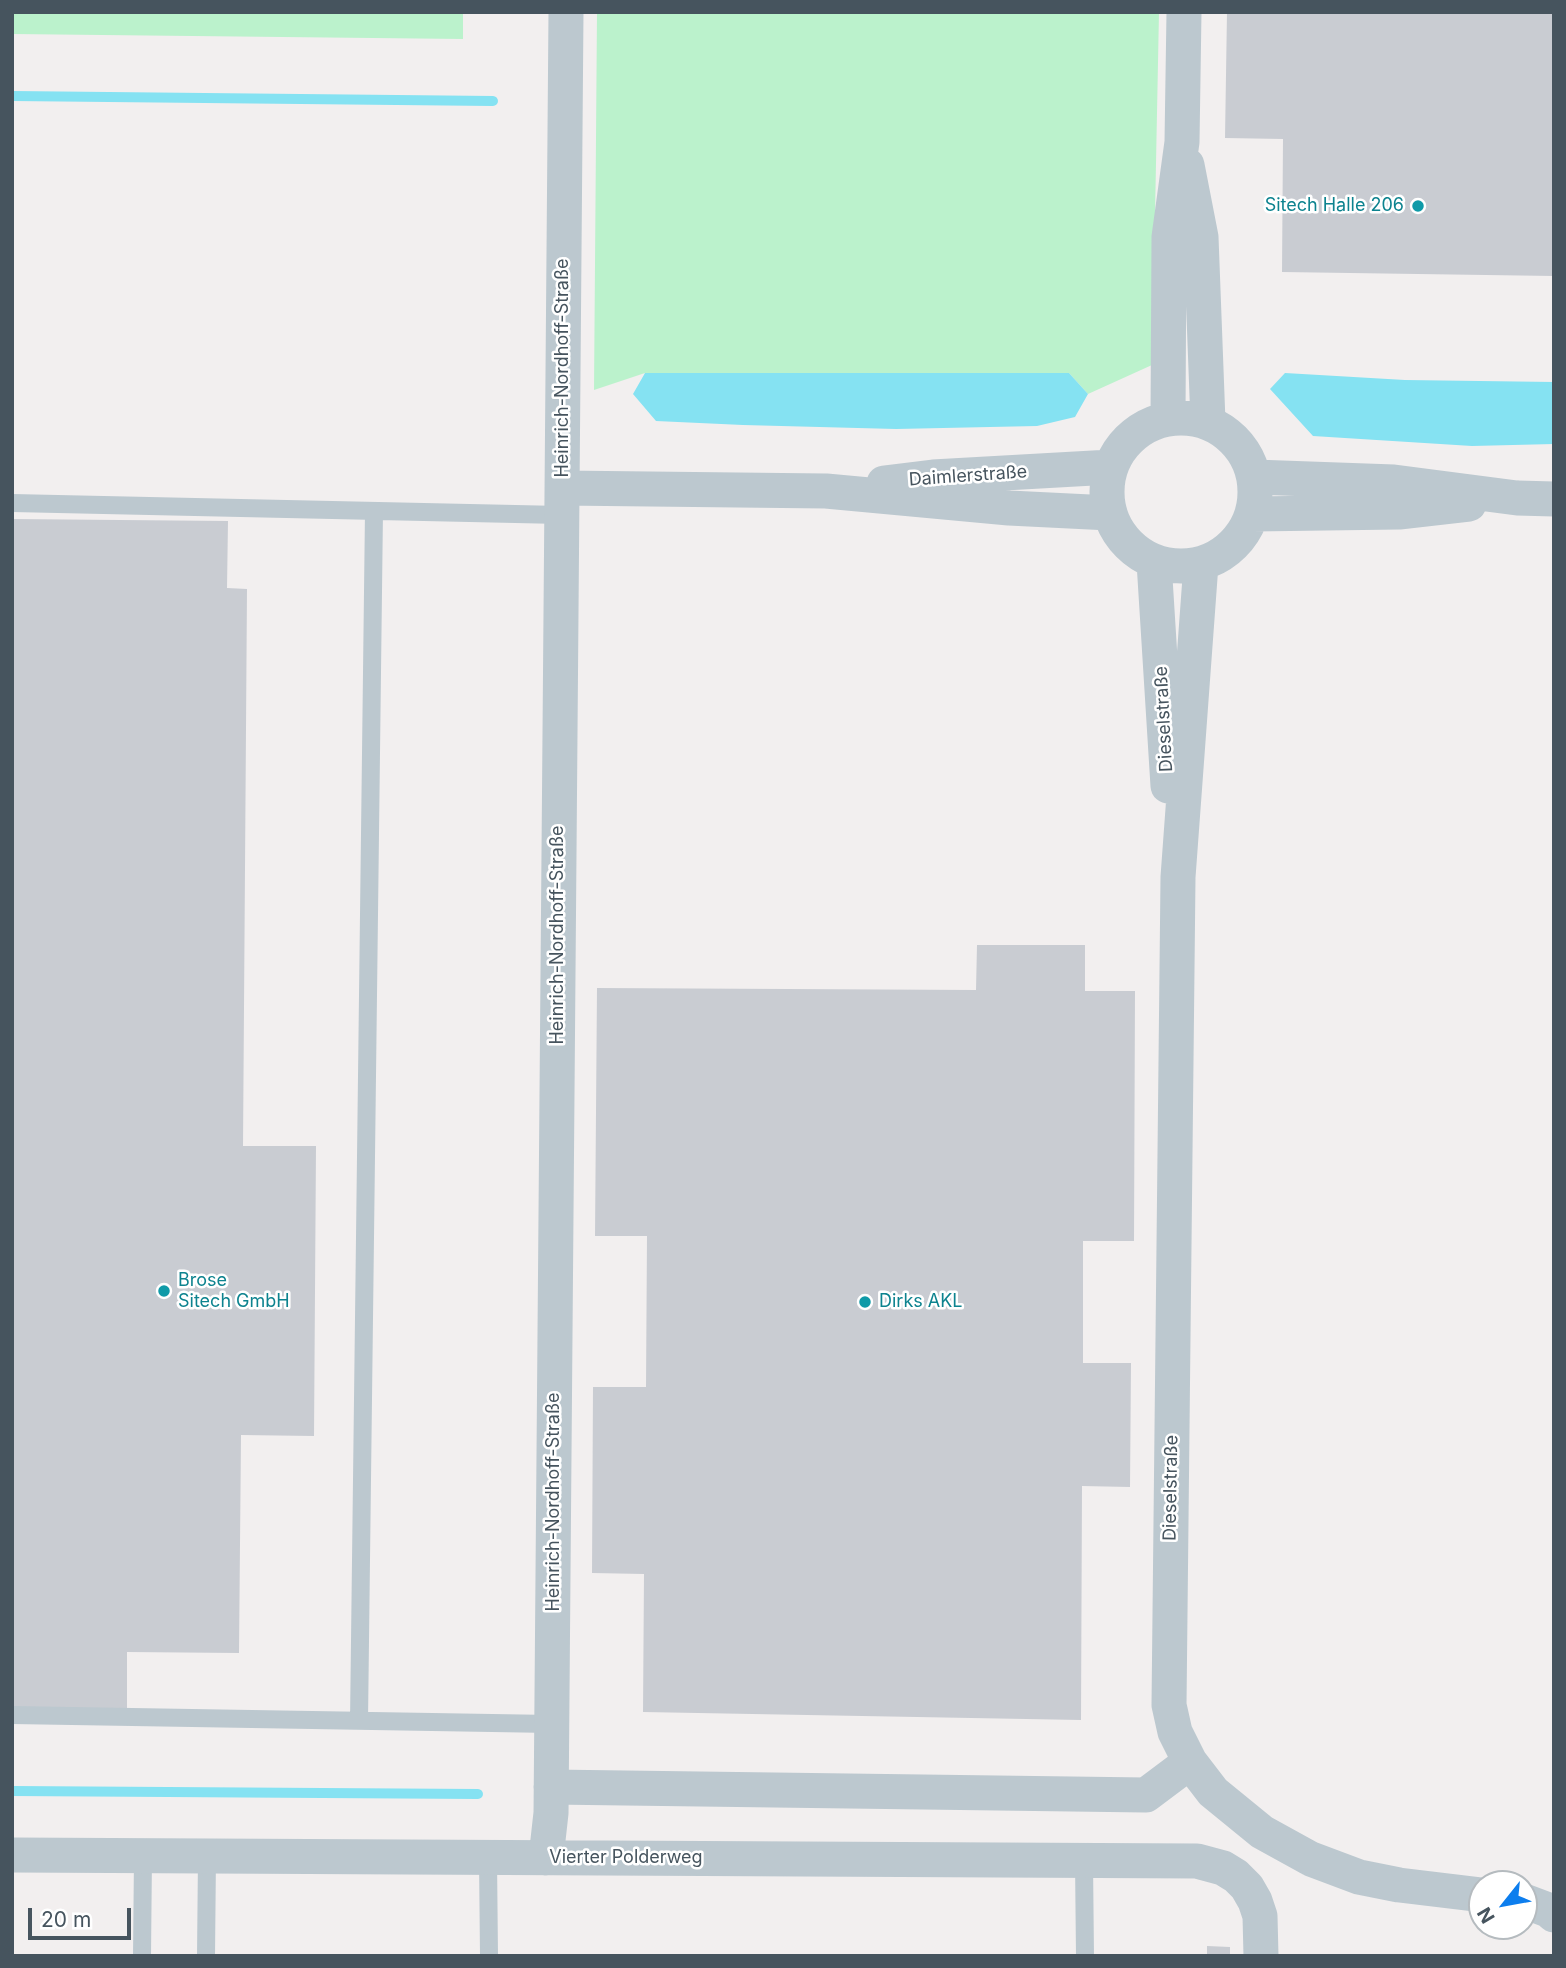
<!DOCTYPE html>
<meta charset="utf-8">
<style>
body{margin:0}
#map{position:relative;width:1566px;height:1968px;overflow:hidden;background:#f2efef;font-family:Inter,sans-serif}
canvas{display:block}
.frame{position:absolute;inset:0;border:14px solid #46545e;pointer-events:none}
.north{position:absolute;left:1468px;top:1870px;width:70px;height:70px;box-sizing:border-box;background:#fff;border:2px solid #b5bbbf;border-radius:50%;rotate:239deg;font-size:19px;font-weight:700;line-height:28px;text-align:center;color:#46545e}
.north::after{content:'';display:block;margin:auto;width:24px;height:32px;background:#0d7eee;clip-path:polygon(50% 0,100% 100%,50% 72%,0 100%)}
.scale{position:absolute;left:28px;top:1908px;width:103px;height:32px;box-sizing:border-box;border:4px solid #46545e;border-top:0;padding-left:9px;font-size:21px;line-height:24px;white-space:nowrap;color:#46545e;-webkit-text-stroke:5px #fff;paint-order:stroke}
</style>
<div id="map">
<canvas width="1566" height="1968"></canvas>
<div class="frame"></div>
<div class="north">N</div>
<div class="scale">20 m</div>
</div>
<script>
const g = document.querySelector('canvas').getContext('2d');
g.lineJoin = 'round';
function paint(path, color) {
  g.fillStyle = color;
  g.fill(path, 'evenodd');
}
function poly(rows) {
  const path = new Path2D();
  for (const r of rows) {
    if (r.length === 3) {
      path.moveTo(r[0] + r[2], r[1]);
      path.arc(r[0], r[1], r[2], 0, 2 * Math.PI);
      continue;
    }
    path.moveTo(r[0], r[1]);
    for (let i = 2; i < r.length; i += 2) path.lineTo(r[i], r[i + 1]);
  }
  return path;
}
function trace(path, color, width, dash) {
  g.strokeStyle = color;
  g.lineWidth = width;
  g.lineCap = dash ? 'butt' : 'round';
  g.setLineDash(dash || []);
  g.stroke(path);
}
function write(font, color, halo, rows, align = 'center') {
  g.font = font + ' Inter,sans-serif';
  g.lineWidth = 5;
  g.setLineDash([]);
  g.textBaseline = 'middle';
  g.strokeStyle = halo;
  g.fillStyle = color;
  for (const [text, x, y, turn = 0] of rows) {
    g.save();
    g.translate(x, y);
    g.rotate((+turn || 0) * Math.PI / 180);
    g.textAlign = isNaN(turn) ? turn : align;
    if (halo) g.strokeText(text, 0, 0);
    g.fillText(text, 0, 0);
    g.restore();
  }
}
paint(poly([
 [12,12,463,12,463,39,12,34],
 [597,12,1159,12,1152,365,1088,394,1069,373,645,373,594,390]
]), '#bbf2cc');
paint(poly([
 [645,373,1069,373,1088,394,1075,417,1037,426,896,429,743,425,656,421,633,394],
 [1285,373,1405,380,1554,382,1554,444,1472,446,1313,436,1270,389]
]), '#85e2f2');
trace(poly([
 [12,96,493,101],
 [12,1791,478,1794]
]), '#85e2f2', 10);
paint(poly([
 [1227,12,1554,12,1554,276,1282,272,1283,139,1225,138],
 [12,519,228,521,227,588,247,589,243,1146,316,1146,314,1436,241,1435,239,1653,127,1652,127,1713,12,1711],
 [977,945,1085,945,1085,991,1135,991,1134,1241,1083,1241,1083,1363,1131,1363,1130,1487,1082,1486,1081,1720,643,1712,644,1574,592,1573,593,1387,646,1387,647,1236,595,1236,597,988,976,990],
 [1207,1946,1230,1947,1230,1956,1207,1956]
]), '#c9ccd2');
trace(poly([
 [12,503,561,515],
 [12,1715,552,1724],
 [359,1721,374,511],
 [488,1858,489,1956],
 [1084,1861,1085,1956],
 [142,1956,143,1856],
 [206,1956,207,1856]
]), '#bcc8cf', 18);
trace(poly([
 [1187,165,1201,237,1208,422],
 [1181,492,74],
 [1168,418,1169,237,1182,142,1184,12],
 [1254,477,1394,482,1517,498,1554,499],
 [884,483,933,477,1111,467],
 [562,488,826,491,1009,508,1110,513],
 [1253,514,1399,512,1469,504],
 [1154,562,1168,786],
 [1201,564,1178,877,1169,1705,1175,1732,1190,1762,1213,1792,1262,1832,1311,1859,1359,1877,1399,1885,1482,1895],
 [551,1787,1146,1795,1190,1762],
 [12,1855,1197,1861,1223,1868,1236,1876,1247,1887,1255,1901,1260,1916,1261,1956],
 [546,1858,551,1813,566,12],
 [1524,1901,1548,1910,1554,1915]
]), '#bcc8cf', 35);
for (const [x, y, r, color] of [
 [1418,206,7,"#0f9aa8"],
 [164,1291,7,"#0f9aa8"],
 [865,1302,7,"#0f9aa8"]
]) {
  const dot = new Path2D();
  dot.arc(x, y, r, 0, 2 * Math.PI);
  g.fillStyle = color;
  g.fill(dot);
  trace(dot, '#fff', 2.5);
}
write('18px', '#0d838f', '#fff', [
 ["Sitech Halle 206",1404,206,"right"],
 ["Brose",178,1281],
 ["Sitech GmbH",178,1302],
 ["Dirks AKL",879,1302]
], 'left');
write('18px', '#46545e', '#fff', [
 ["Heinrich-Nordhoff-Straße",563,368,-90],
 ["Daimlerstraße",968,476,-4],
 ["Dieselstraße",1164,719,-93],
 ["Heinrich-Nordhoff-Straße",558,935,-90],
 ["Dieselstraße",1171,1488,-89],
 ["Heinrich-Nordhoff-Straße",554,1502,-90],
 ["Vierter Polderweg",626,1858]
]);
</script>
